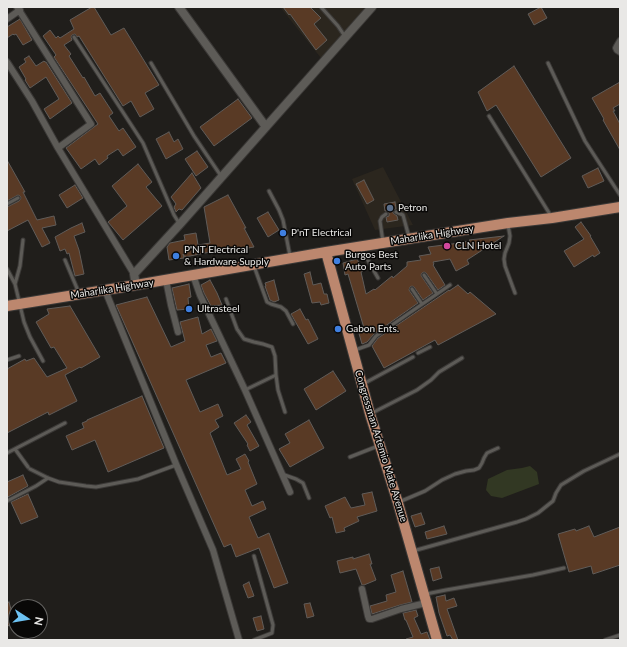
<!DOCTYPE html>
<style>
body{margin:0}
#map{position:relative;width:627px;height:647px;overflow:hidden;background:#201e1b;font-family:Lato,sans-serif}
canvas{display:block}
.frame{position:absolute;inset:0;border:8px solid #e9e8e6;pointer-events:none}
.north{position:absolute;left:8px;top:599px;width:40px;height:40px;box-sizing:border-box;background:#090807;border:1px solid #636260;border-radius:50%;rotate:102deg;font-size:11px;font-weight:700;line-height:16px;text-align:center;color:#e9e8e6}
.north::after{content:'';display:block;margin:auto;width:14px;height:18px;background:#6dc2f3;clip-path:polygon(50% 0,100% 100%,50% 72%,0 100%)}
</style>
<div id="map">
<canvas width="627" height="647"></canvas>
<div class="frame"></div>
<div class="north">N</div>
</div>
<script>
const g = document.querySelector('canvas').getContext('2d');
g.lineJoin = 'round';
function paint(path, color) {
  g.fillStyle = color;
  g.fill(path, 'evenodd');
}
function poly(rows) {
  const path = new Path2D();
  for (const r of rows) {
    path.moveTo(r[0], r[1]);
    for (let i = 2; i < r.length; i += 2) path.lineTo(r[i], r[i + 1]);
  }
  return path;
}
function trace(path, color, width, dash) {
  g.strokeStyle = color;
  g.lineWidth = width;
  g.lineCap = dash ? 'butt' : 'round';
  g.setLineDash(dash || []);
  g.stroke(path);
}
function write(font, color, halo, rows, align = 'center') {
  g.font = font + ' Lato,sans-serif';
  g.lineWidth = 3;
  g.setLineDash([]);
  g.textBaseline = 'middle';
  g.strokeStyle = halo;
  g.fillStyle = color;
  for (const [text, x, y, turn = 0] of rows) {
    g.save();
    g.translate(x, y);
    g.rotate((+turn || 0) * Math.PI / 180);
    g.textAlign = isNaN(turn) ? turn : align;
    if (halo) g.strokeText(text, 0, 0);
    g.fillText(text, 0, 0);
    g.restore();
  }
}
paint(poly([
 [280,7,367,7,321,58],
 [383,167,413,225,375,230,352,179]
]), '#2b261e');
paint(poly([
 [530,466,537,472,539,484,502,498,491,496,486,490,488,479,507,470,522,468]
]), '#323823');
const building = poly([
 [92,7,94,7,111,35,124,28,159,85,145,93,154,109,140,117,131,101,123,106,79,36,77,37,75,34,72,35,71,37,72,40,64,45,71,54,69,56,83,78,84,77,95,96,100,93,113,113,109,116,119,131,123,128,136,147,123,156,118,149,107,156,108,158,99,165,95,159,81,169,66,148,98,124,54,57,56,55,43,36,50,30,56,38,58,36,60,38,74,29,70,20,92,7],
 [283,7,310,7,321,18,314,24,327,40,316,50,290,14,289,15,283,7],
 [541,7,547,18,534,25,528,14,541,7],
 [20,19,32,40,23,45,16,34,14,35,13,34,7,38,7,27,20,19],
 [29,56,36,66,44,61,45,62,46,62,72,103,50,119,44,109,59,99,46,77,30,88,25,80,26,79,19,67,26,62,24,59,29,56],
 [514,66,571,158,541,177,496,105,487,111,478,92,514,66],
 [620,82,620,104,613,108,615,111,613,111,620,124,620,150,603,120,604,119,592,98,620,82],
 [238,99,252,118,214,146,200,127,238,99],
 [169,132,174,142,178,139,183,149,166,159,156,139,169,132],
 [197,151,208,167,196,176,185,159,197,151],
 [7,160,25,192,23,192,37,220,54,216,56,225,42,228,50,243,42,247,28,220,7,231,7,207,19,201,21,198,20,196,18,195,7,201,7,160],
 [138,164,152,182,146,187,162,206,123,240,108,222,127,206,112,186,138,164],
 [598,168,604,181,588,188,582,176,598,168],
 [192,173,201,188,182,210,179,209,176,212,174,207,176,204,171,197,192,173],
 [364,180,374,200,367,204,356,184,364,180],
 [75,185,83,198,67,208,59,195,75,185],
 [228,195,246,228,244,228,254,247,211,254,210,252,185,257,183,254,184,258,169,260,167,247,170,243,185,240,184,235,196,233,198,245,210,243,204,207,228,195],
 [395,202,396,209,393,210,393,213,397,216,398,220,387,222,386,217,389,216,389,213,388,211,385,211,384,204,395,202],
 [268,212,279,230,268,237,257,218,268,212],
 [581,222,591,236,590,236,600,253,594,257,593,255,574,267,564,251,584,239,575,227,581,222],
 [82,223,85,232,74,236,79,250,84,274,75,276,69,253,67,254,65,249,60,251,55,237,71,228,82,223],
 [504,236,467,260,469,264,456,271,450,259,433,262,434,264,433,265,445,285,438,290,426,273,424,272,422,273,421,275,422,277,433,293,423,300,414,287,412,286,410,287,409,290,418,303,374,334,367,342,362,344,358,330,364,328,348,274,345,275,343,263,357,259,363,271,361,272,366,294,374,289,375,290,392,276,393,278,407,266,407,262,421,260,419,256,431,254,428,247,452,244,470,241,469,240,504,236],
 [310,272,313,285,321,283,324,294,327,294,329,303,321,305,320,302,312,303,304,274,310,272],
 [210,280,217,293,222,305,211,306,204,293,201,285,210,280],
 [274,280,279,300,274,302,270,300,265,286,266,286,265,283,274,280],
 [189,284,191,297,188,298,189,309,177,310,172,288,189,284],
 [458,285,468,294,470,292,496,314,438,345,435,340,384,368,372,346,378,338,449,290,449,291,458,285],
 [147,297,171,347,185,341,180,322,198,317,202,334,211,329,217,341,206,345,211,357,221,353,226,363,186,380,200,412,218,404,223,416,215,420,219,427,210,433,227,475,241,469,236,459,245,454,249,461,248,462,257,484,245,490,252,506,263,501,266,509,249,517,258,538,269,533,288,583,274,588,259,548,236,557,231,544,224,547,116,305,147,297],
 [70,306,100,357,81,368,80,367,65,375,77,401,49,415,48,412,7,433,7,369,25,359,26,361,34,358,47,377,67,368,54,347,51,348,36,322,49,314,47,309,70,306],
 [300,309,306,320,308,319,318,339,308,344,291,314,300,309],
 [333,371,346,391,316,410,304,389,333,371],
 [142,396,164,448,108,472,95,440,72,450,66,436,84,428,82,423,87,421,87,420,142,396],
 [246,415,251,422,247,425,259,446,250,451,247,445,248,444,234,423,246,415],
 [309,420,324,448,290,467,279,449,290,443,285,434,309,420],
 [23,475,28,486,8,497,7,494,7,482,23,475],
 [372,492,377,511,357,517,359,521,344,528,345,531,336,533,332,517,330,518,325,506,345,497,351,508,365,505,362,494,372,492],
 [28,494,38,517,21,524,11,502,28,494],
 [421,513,425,524,415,527,411,516,421,513],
 [444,526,447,534,427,539,425,532,444,526],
 [589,526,594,537,620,527,620,565,593,574,591,566,569,572,558,534,575,529,576,531,589,526],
 [369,554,372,564,370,564,376,580,364,585,362,585,356,569,340,573,337,561,353,557,353,559,369,554],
 [439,567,442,578,433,581,430,569,439,567],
 [403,571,412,602,400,605,372,614,370,606,387,601,386,595,396,592,391,575,403,571],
 [249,582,254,596,248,598,243,585,249,582],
 [445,595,446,601,454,598,457,606,447,609,458,640,453,640,450,635,447,636,439,613,436,597,445,595],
 [9,602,15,624,7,626,7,603,9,602],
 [310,603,314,616,307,618,304,604,310,603],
 [416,610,418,616,414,618,421,634,427,632,430,640,407,640,406,639,413,637,406,620,405,620,403,613,416,610],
 [261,616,264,629,257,631,253,618,261,616]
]);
paint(building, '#593a25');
trace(building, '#605c59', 1);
const service = poly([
 [321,7,338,26,344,35,343,37],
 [74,37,143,143,174,215,179,223],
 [151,63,194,136,221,176],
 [548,63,585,141,620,195],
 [489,116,551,216],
 [269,191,279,210,283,220,290,256],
 [7,204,18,198],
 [396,212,403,215,409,237],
 [508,225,510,236,509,243,505,253,504,259,505,266,515,293],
 [23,240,20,266,15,284,24,322,30,337,43,361],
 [383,242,380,221,382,217,386,214],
 [361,248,378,278],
 [65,260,79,293],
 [254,266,267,302,271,304,281,307,286,311,293,324],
 [7,269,15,284],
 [424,275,437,294],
 [412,289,422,304],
 [226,299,237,329,244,339,254,342,263,344,272,347,275,356,276,375,245,390],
 [355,350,369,345,376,336,450,285],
 [418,353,430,347],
 [7,360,19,356],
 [276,375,278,390,285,412],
 [363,384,413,357],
 [372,413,417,390,431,380,439,372,462,358],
 [15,449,28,467],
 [7,453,65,423],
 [350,457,378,446],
 [30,469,48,478,59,482,86,486,96,487,138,479,176,465],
 [282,474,296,479,303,483,309,498],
 [7,501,36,486,48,478],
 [399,502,425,491,442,480,455,474,466,471,474,470,479,468,482,463,484,458,487,453,498,448],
 [413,551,517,522,526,519,538,513,553,501,556,493,561,485,584,471,620,454],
 [254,556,273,625,272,633,254,640],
 [426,594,446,590,533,575,564,568],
 [605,640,620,635]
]);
const minor = poly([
 [17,7,91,124,58,148],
 [7,19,20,10],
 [620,41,617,46,616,48,617,50,620,52],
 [7,62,32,101,58,148,134,274],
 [193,275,200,295,245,390,290,492],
 [166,280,171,305,178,332],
 [105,290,176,464,213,550,239,640],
 [362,589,368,616,369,619,372,619,401,609,426,603]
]);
const tertiary = poly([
 [179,7,266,127],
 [136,285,134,274,180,224,372,7]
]);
const primary = poly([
 [326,252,370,414,398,503,437,640],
 [7,306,136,285,326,252,508,223,552,218,620,207]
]);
trace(service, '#3b3937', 5);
trace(minor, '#3b3937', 8);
trace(tertiary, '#3b3937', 10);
trace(primary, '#3b3937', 12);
trace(service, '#5d5b57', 3);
trace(minor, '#5d5b57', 6);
trace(tertiary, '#5d5b57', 8);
trace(primary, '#bc876e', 10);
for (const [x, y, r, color] of [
 [390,208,4,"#5c6f8a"],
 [283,233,4,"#3f7fe0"],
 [447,246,4,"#d1479c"],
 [176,256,4,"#3f7fe0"],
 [337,261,4,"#3f7fe0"],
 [189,309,4,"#3f7fe0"],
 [338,329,4,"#3f7fe0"]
]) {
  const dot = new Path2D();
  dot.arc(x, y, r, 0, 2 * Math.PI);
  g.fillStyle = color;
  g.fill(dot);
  trace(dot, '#090807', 1.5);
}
write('10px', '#e9e8e6', '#090807', [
 ["Petron",398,208],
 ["P'nT Electrical",291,233],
 ["CLN Hotel",455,246],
 ["P'NT Electrical",184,250],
 ["& Hardware Supply",184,262],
 ["Burgos Best",345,255],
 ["Auto Parts",345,267],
 ["Ultrasteel",197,309],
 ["Gabon Ents.",346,329]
], 'left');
write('10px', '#e9e8e6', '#090807', [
 ["Maharlika Highway",432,235,-9],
 ["Maharlika Highway",112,289,-9],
 ["Congressman Artemio Mate Avenue",381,446,73]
]);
</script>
